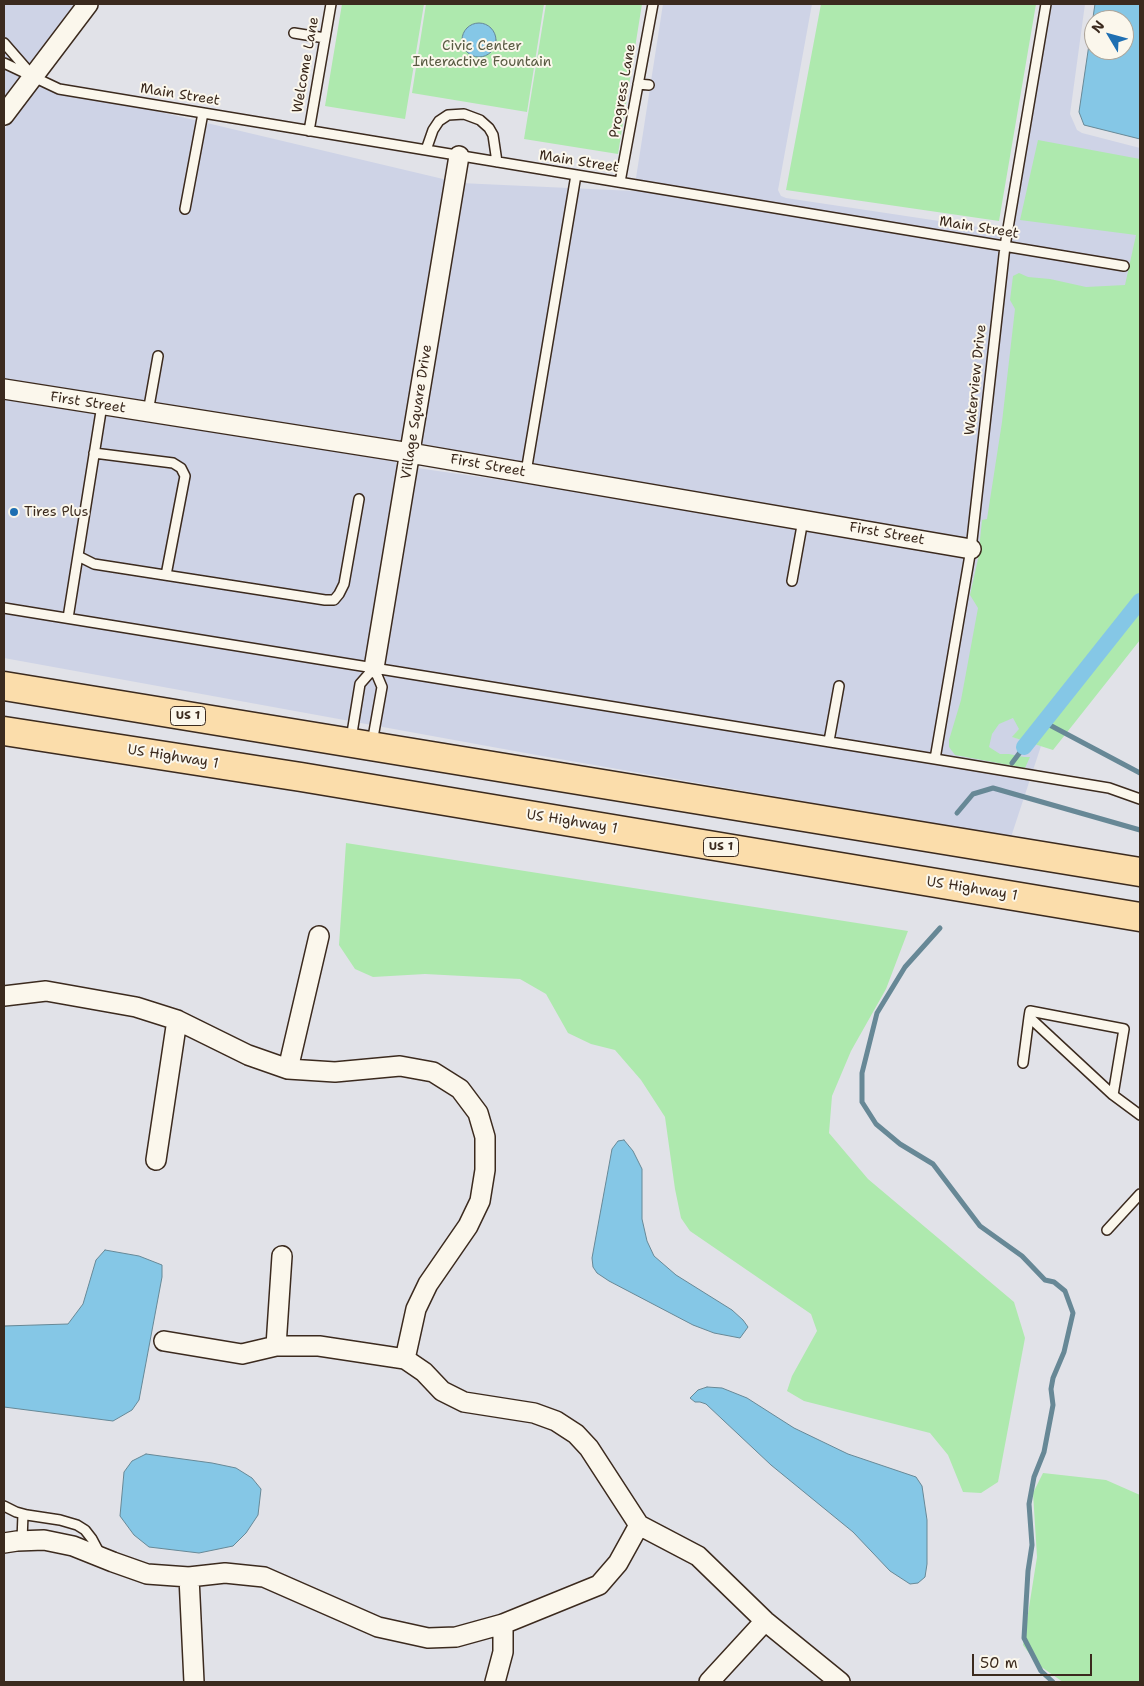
<!DOCTYPE html>
<style>
body{margin:0}
#map{position:relative;width:1144px;height:1686px;overflow:hidden;background:#e1e2e8;font-family:"Shantell Sans",sans-serif}
canvas{display:block}
.frame{position:absolute;inset:0;border:5px solid #3b2a1e;pointer-events:none}
.north{position:absolute;left:1084px;top:10px;width:50px;height:50px;box-sizing:border-box;background:#fbf7ec;border:1px solid #aea59a;border-radius:50%;rotate:307deg;font-size:14px;font-weight:700;line-height:20px;text-align:center;color:#3b2a1e}
.north::after{content:'';display:block;margin:auto;width:18px;height:22px;background:#1f6fb2;clip-path:polygon(50% 0,100% 100%,50% 72%,0 100%)}
.scale{position:absolute;left:972px;top:1654px;width:120px;height:22px;box-sizing:border-box;border:2px solid #3b2a1e;border-top:0;padding-left:6px;font-size:15px;line-height:18px;white-space:nowrap;color:#3b2a1e;-webkit-text-stroke:4px #fbf7ec;paint-order:stroke}
</style>
<div id="map">
<canvas width="1144" height="1686"></canvas>
<div class="frame"></div>
<div class="north">N</div>
<div class="scale">50 m</div>
</div>
<script>
const g = document.querySelector('canvas').getContext('2d');
g.lineJoin = 'round';
function paint(path, color) {
  g.fillStyle = color;
  g.fill(path, 'evenodd');
}
function poly(rows) {
  const path = new Path2D();
  for (const r of rows) {
    if (r.length === 3) {
      path.moveTo(r[0] + r[2], r[1]);
      path.arc(r[0], r[1], r[2], 0, 2 * Math.PI);
      continue;
    }
    path.moveTo(r[0], r[1]);
    for (let i = 2; i < r.length; i += 2) path.lineTo(r[i], r[i + 1]);
  }
  return path;
}
function trace(path, color, width, dash) {
  g.strokeStyle = color;
  g.lineWidth = width;
  g.lineCap = dash ? 'butt' : 'round';
  g.setLineDash(dash || []);
  g.stroke(path);
}
function write(font, color, halo, rows, align = 'center') {
  g.font = font + ' "Shantell Sans",sans-serif';
  g.lineWidth = 4;
  g.setLineDash([]);
  g.textBaseline = 'middle';
  g.strokeStyle = halo;
  g.fillStyle = color;
  for (const [text, x, y, turn = 0] of rows) {
    g.save();
    g.translate(x, y);
    g.rotate((+turn || 0) * Math.PI / 180);
    g.textAlign = isNaN(turn) ? turn : align;
    if (halo) g.strokeText(text, 0, 0);
    g.fillText(text, 0, 0);
    g.restore();
  }
}
paint(poly([
 [4,4,77,4,4,99],
 [663,4,812,4,778,190,781,196,786,198,999,230,1004,229,1045,4,1085,4,1070,114,1077,130,1082,133,1140,148,1140,585,1013,737,1041,746,1011,837,542,756,4,658,4,397,397,459,396,465,627,498,979,559,980,542,401,443,4,380,4,130,38,83,460,183,634,191]
]), '#ced3e6');
paint(poly([
 [342,4,424,4,405,119,325,106],
 [426,4,544,4,527,112,412,93],
 [546,4,642,4,618,154,524,139],
 [821,4,1036,4,999,221,786,190],
 [1038,140,1140,159,1140,640,1053,750,1012,737,1019,729,1013,718,999,724,992,734,989,747,1000,754,1009,754,1024,757,1030,757,1025,768,955,755,949,747,949,740,961,700,978,608,970,595,978,559,982,520,987,519,1002,422,1015,309,1010,300,1013,276,1019,273,1028,277,1050,279,1086,287,1125,285,1136,235,1020,220],
 [346,843,908,931,886,989,851,1051,832,1096,829,1133,868,1179,1014,1302,1025,1338,998,1482,981,1493,963,1492,948,1455,930,1433,804,1401,787,1391,792,1376,817,1331,811,1314,690,1231,681,1218,675,1189,665,1117,641,1080,615,1050,591,1044,568,1033,546,994,520,979,425,974,373,977,355,969,339,945],
 [1043,1473,1106,1480,1140,1495,1140,1682,1063,1682,1037,1664,1023,1645,1037,1557,1033,1493]
]), '#aee9ae');
const water = poly([
 [1095,4,1140,4,1140,139,1084,125,1079,112,1095,4],
 [1094,20,1124,20,1124,50,1094,50,1094,20],
 [479,40,17],
 [624,1140,633,1151,642,1169,642,1219,647,1241,654,1256,676,1275,732,1310,743,1320,748,1327,740,1338,714,1333,693,1325,609,1281,597,1273,593,1267,592,1258,612,1149,618,1141,624,1140],
 [105,1250,139,1256,162,1265,162,1277,139,1400,132,1410,113,1421,4,1407,4,1326,68,1324,83,1304,96,1260,105,1250],
 [707,1387,722,1388,747,1398,794,1428,848,1454,916,1477,922,1486,927,1520,927,1564,925,1577,918,1583,910,1584,890,1571,853,1532,771,1465,706,1404,700,1402,695,1402,690,1398,698,1390,707,1387],
 [146,1454,212,1463,236,1468,252,1478,261,1489,258,1515,246,1533,233,1546,199,1553,149,1547,134,1535,120,1516,124,1472,132,1461,146,1454]
]);
paint(water, '#85c7e6');
trace(water, '#678896', 1);
trace(poly([
 [1044,722,1140,773],
 [1012,763,1024,747],
 [957,813,973,794,993,788,1140,830],
 [940,928,905,967,877,1013,862,1073,862,1102,876,1124,900,1144,933,1164,980,1226,1022,1256,1045,1280,1054,1282,1065,1291,1073,1313,1064,1352,1053,1378,1051,1389,1053,1405,1044,1452,1034,1477,1029,1504,1032,1545,1028,1571,1024,1638,1041,1671,1053,1682]
]), '#678896', 5);
trace(poly([
 [1024,747,1140,601]
]), '#85c7e6', 16);
const lane = poly([
 [294,33,325,38],
 [4,43,31,74],
 [4,63,59,89,1124,266],
 [638,84,649,85],
 [309,131,331,4],
 [426,150,433,130,439,121,448,115,464,114,480,120,489,128,493,135,497,162],
 [620,182,653,4],
 [185,209,203,113],
 [148,412,158,356],
 [94,453,173,463,181,468,185,476,166,575],
 [526,472,576,175],
 [78,556,94,564,325,600,334,600,339,594,344,584,359,499],
 [792,581,803,520],
 [4,608,935,759,1109,788,1140,799],
 [68,618,102,405],
 [351,739,360,684,374,668],
 [829,741,839,686],
 [372,743,382,687,374,668],
 [935,759,971,549,1005,246,1046,4],
 [1023,1063,1029,1017],
 [1113,1095,1124,1029,1030,1011,1029,1017,1113,1095,1140,1115],
 [1107,1230,1140,1194],
 [4,1506,16,1512,27,1515,60,1520,77,1525,85,1530,92,1539,100,1554],
 [22,1541,23,1514]
]);
const street = poly([
 [4,115,88,4],
 [4,389,410,453,971,549],
 [374,668,459,156],
 [4,996,46,991,136,1007,177,1020,248,1055,288,1069,335,1072,400,1066,433,1072,460,1089,478,1113,485,1137,485,1170,480,1201,468,1226,428,1284,416,1309,405,1359],
 [288,1069,319,936],
 [156,1160,177,1020],
 [276,1346,282,1256],
 [639,1525,698,1556,765,1621,840,1682],
 [4,1543,17,1541,44,1540,73,1546,113,1562,147,1574,189,1577,225,1573,264,1577,378,1627,428,1638,456,1637,503,1624,599,1585,618,1563,639,1525,589,1448,576,1434,556,1421,534,1413,464,1402,442,1391,424,1372,405,1359,319,1346,276,1346,242,1354,164,1341],
 [189,1577,194,1682],
 [495,1682,503,1652,503,1624],
 [709,1682,765,1621]
]);
const primary = poly([
 [4,686,1140,872],
 [4,731,301,777,1140,917]
]);
trace(lane, '#3b2a1e', 12);
trace(street, '#3b2a1e', 22);
trace(primary, '#3b2a1e', 31);
trace(lane, '#fbf7ec', 9);
trace(street, '#fbf7ec', 19);
trace(primary, '#fbddab', 28);
for (const [x, y, r, color] of [
 [14,512,5,"#1f6fb2"]
]) {
  const dot = new Path2D();
  dot.arc(x, y, r, 0, 2 * Math.PI);
  g.fillStyle = color;
  g.fill(dot);
  trace(dot, '#fbf7ec', 2);
}
for (const [x, y, w] of [
 [188,716,35],
 [721,847,35]
]) {
  const box = new Path2D();
  box.roundRect(x - w / 2, y - 9.5, w, 19, 4);
  g.fillStyle = '#fbf7ec';
  g.fill(box);
  trace(box, '#3b2a1e', 1);
}
write('bold 12px', '#3b2a1e', null, [
 ["US 1",188,716],
 ["US 1",721,847]
]);
write('14px', '#585a42', '#fbf7ec', [
 ["Civic Center",482,46],
 ["Interactive Fountain",482,62]
]);
write('14px', '#3b2a1e', '#fbf7ec', [
 ["Welcome Lane",306,65,-80],
 ["Progress Lane",623,91,-80],
 ["Main Street",180,95,9],
 ["Main Street",579,162,9],
 ["Main Street",979,228,9],
 ["Waterview Drive",976,380,-84],
 ["First Street",88,403,9],
 ["Village Square Drive",417,412,-81],
 ["First Street",488,466,10],
 ["First Street",887,534,10],
 ["US Highway 1",173,757,9],
 ["US Highway 1",572,822,9],
 ["US Highway 1",972,889,9]
]);
write('14px', '#3b2a1e', '#fbf7ec', [
 ["Tires Plus",24,512]
], 'left');
</script>
